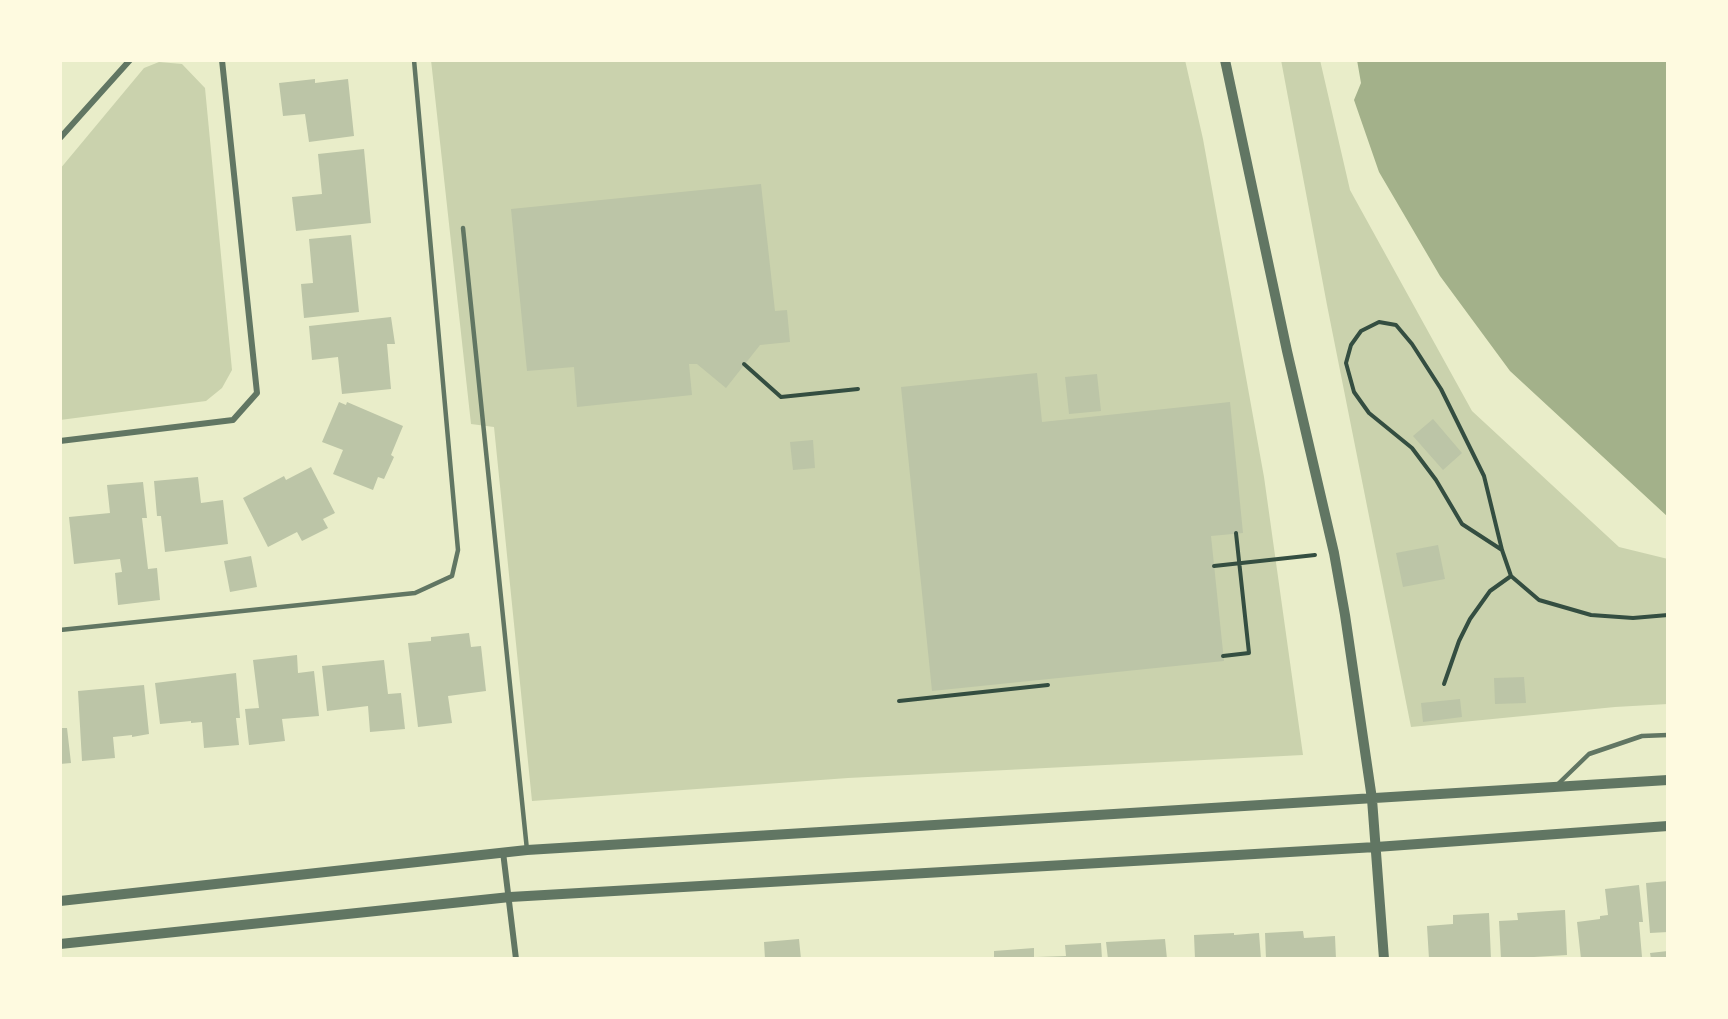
<!DOCTYPE html>
<style>
body{margin:0}
#map{position:relative;width:1728px;height:1019px;overflow:hidden;background:#e9edc9;font-family:"IBM Plex Sans",sans-serif}
canvas{display:block}
.frame{position:absolute;inset:0;border:62px solid #fefae0;pointer-events:none}
</style>
<div id="map">
<canvas width="1728" height="1019"></canvas>
<div class="frame"></div>
</div>
<script>
const g = document.querySelector('canvas').getContext('2d');
g.lineJoin = 'round';
function paint(path, color) {
  g.fillStyle = color;
  g.fill(path, 'evenodd');
}
function poly(rows) {
  const path = new Path2D();
  for (const r of rows) {
    path.moveTo(r[0], r[1]);
    for (let i = 2; i < r.length; i += 2) path.lineTo(r[i], r[i + 1]);
  }
  return path;
}
function trace(path, color, width, dash) {
  g.strokeStyle = color;
  g.lineWidth = width;
  g.lineCap = dash ? 'butt' : 'round';
  g.setLineDash(dash || []);
  g.stroke(path);
}
paint(poly([
 [431,60,1185,60,1203,139,1264,477,1303,755,848,778,532,801,494,427,471,424],
 [1281,60,1320,60,1350,190,1472,411,1619,547,1668,559,1668,704,1615,707,1411,727,1327,305],
 [159,62,182,64,205,88,232,370,222,388,206,401,60,420,60,169,144,68]
]), '#cad2ad');
paint(poly([
 [1357,60,1668,60,1668,517,1510,371,1440,276,1379,172,1354,100,1361,83]
]), '#a3b18a');
paint(poly([
 [315,79,315,83,348,79,354,136,309,142,305,114,283,116,279,83],
 [364,149,371,223,296,231,292,197,322,194,318,154],
 [761,184,775,311,787,310,790,342,760,345,726,388,697,364,689,364,692,395,577,407,574,367,527,371,511,209],
 [351,235,359,312,304,318,301,284,313,283,309,239],
 [391,317,395,344,387,344,391,389,342,394,338,357,312,360,309,326],
 [1037,373,1042,422,1230,402,1243,533,1211,536,1224,661,932,691,901,387],
 [1097,374,1101,411,1069,414,1065,377],
 [339,402,346,405,347,402,403,426,391,455,394,457,384,479,378,477,373,490,333,474,343,450,322,442],
 [1433,419,1462,453,1443,470,1413,436],
 [813,440,815,468,793,470,790,442],
 [311,467,335,513,323,519,328,528,302,541,297,532,268,547,243,498,284,476,286,480],
 [198,477,201,503,223,500,228,544,165,552,161,516,157,516,154,481],
 [143,482,147,518,142,518,148,569,157,568,160,600,118,605,115,573,122,572,120,559,74,564,69,517,110,513,107,485],
 [1438,545,1445,579,1403,587,1396,553],
 [251,556,257,587,230,592,224,561],
 [469,633,471,647,481,646,486,691,448,696,452,723,418,727,408,643,431,641,431,637],
 [297,655,298,673,314,671,319,716,282,719,285,741,249,745,245,709,259,708,253,660],
 [384,660,388,694,401,693,405,729,370,732,368,706,327,711,322,666],
 [236,673,240,718,236,718,239,745,204,748,202,722,191,723,191,721,160,724,155,683],
 [1524,677,1526,703,1495,704,1494,678],
 [144,685,149,734,132,737,132,735,113,737,115,758,82,761,78,691],
 [1460,699,1462,717,1423,722,1421,703],
 [60,728,67,728,71,763,60,764],
 [1668,881,1668,932,1650,933,1646,883],
 [1639,885,1643,922,1639,922,1642,957,1581,959,1577,922,1600,919,1600,916,1608,915,1605,889],
 [1565,910,1567,955,1501,959,1499,921,1518,920,1517,913],
 [1489,913,1491,959,1429,959,1427,926,1453,924,1453,915],
 [1303,931,1304,938,1335,936,1336,959,1266,959,1265,933],
 [1234,933,1234,935,1259,933,1261,959,1195,959,1194,935],
 [799,939,801,959,765,959,764,942],
 [1165,939,1167,959,1108,959,1106,942],
 [1101,943,1102,959,1037,959,1037,957,1066,956,1065,945],
 [1034,948,1034,959,994,959,994,951],
 [1668,951,1668,959,1651,959,1650,953]
]), '#bcc5a7');
trace(poly([
 [744,364,781,397,858,389],
 [1502,550,1462,524,1436,480,1412,448,1369,413,1354,392,1346,363,1351,345,1361,331,1379,322,1396,325,1412,344,1441,389,1484,476,1502,550,1511,576,1539,600,1591,615,1633,618,1668,615],
 [1214,566,1315,555],
 [1223,656,1249,653,1236,533],
 [1444,684,1459,641,1470,619,1490,591,1511,576],
 [899,701,1048,685]
]), '#344e41', 4);
trace(poly([
 [463,228,527,850],
 [60,630,415,593,452,576,458,550,414,60],
 [1557,785,1589,754,1642,736,1668,735]
]), '#617663', 4.5);
trace(poly([
 [60,138,130,60],
 [60,441,233,420,257,393,222,60],
 [503,852,516,959]
]), '#617663', 6);
trace(poly([
 [1225,60,1287,351,1334,553,1345,615,1372,799,1384,959],
 [60,901,527,850,1668,780],
 [60,944,510,897,1376,847,1668,826]
]), '#617663', 10);
</script>
